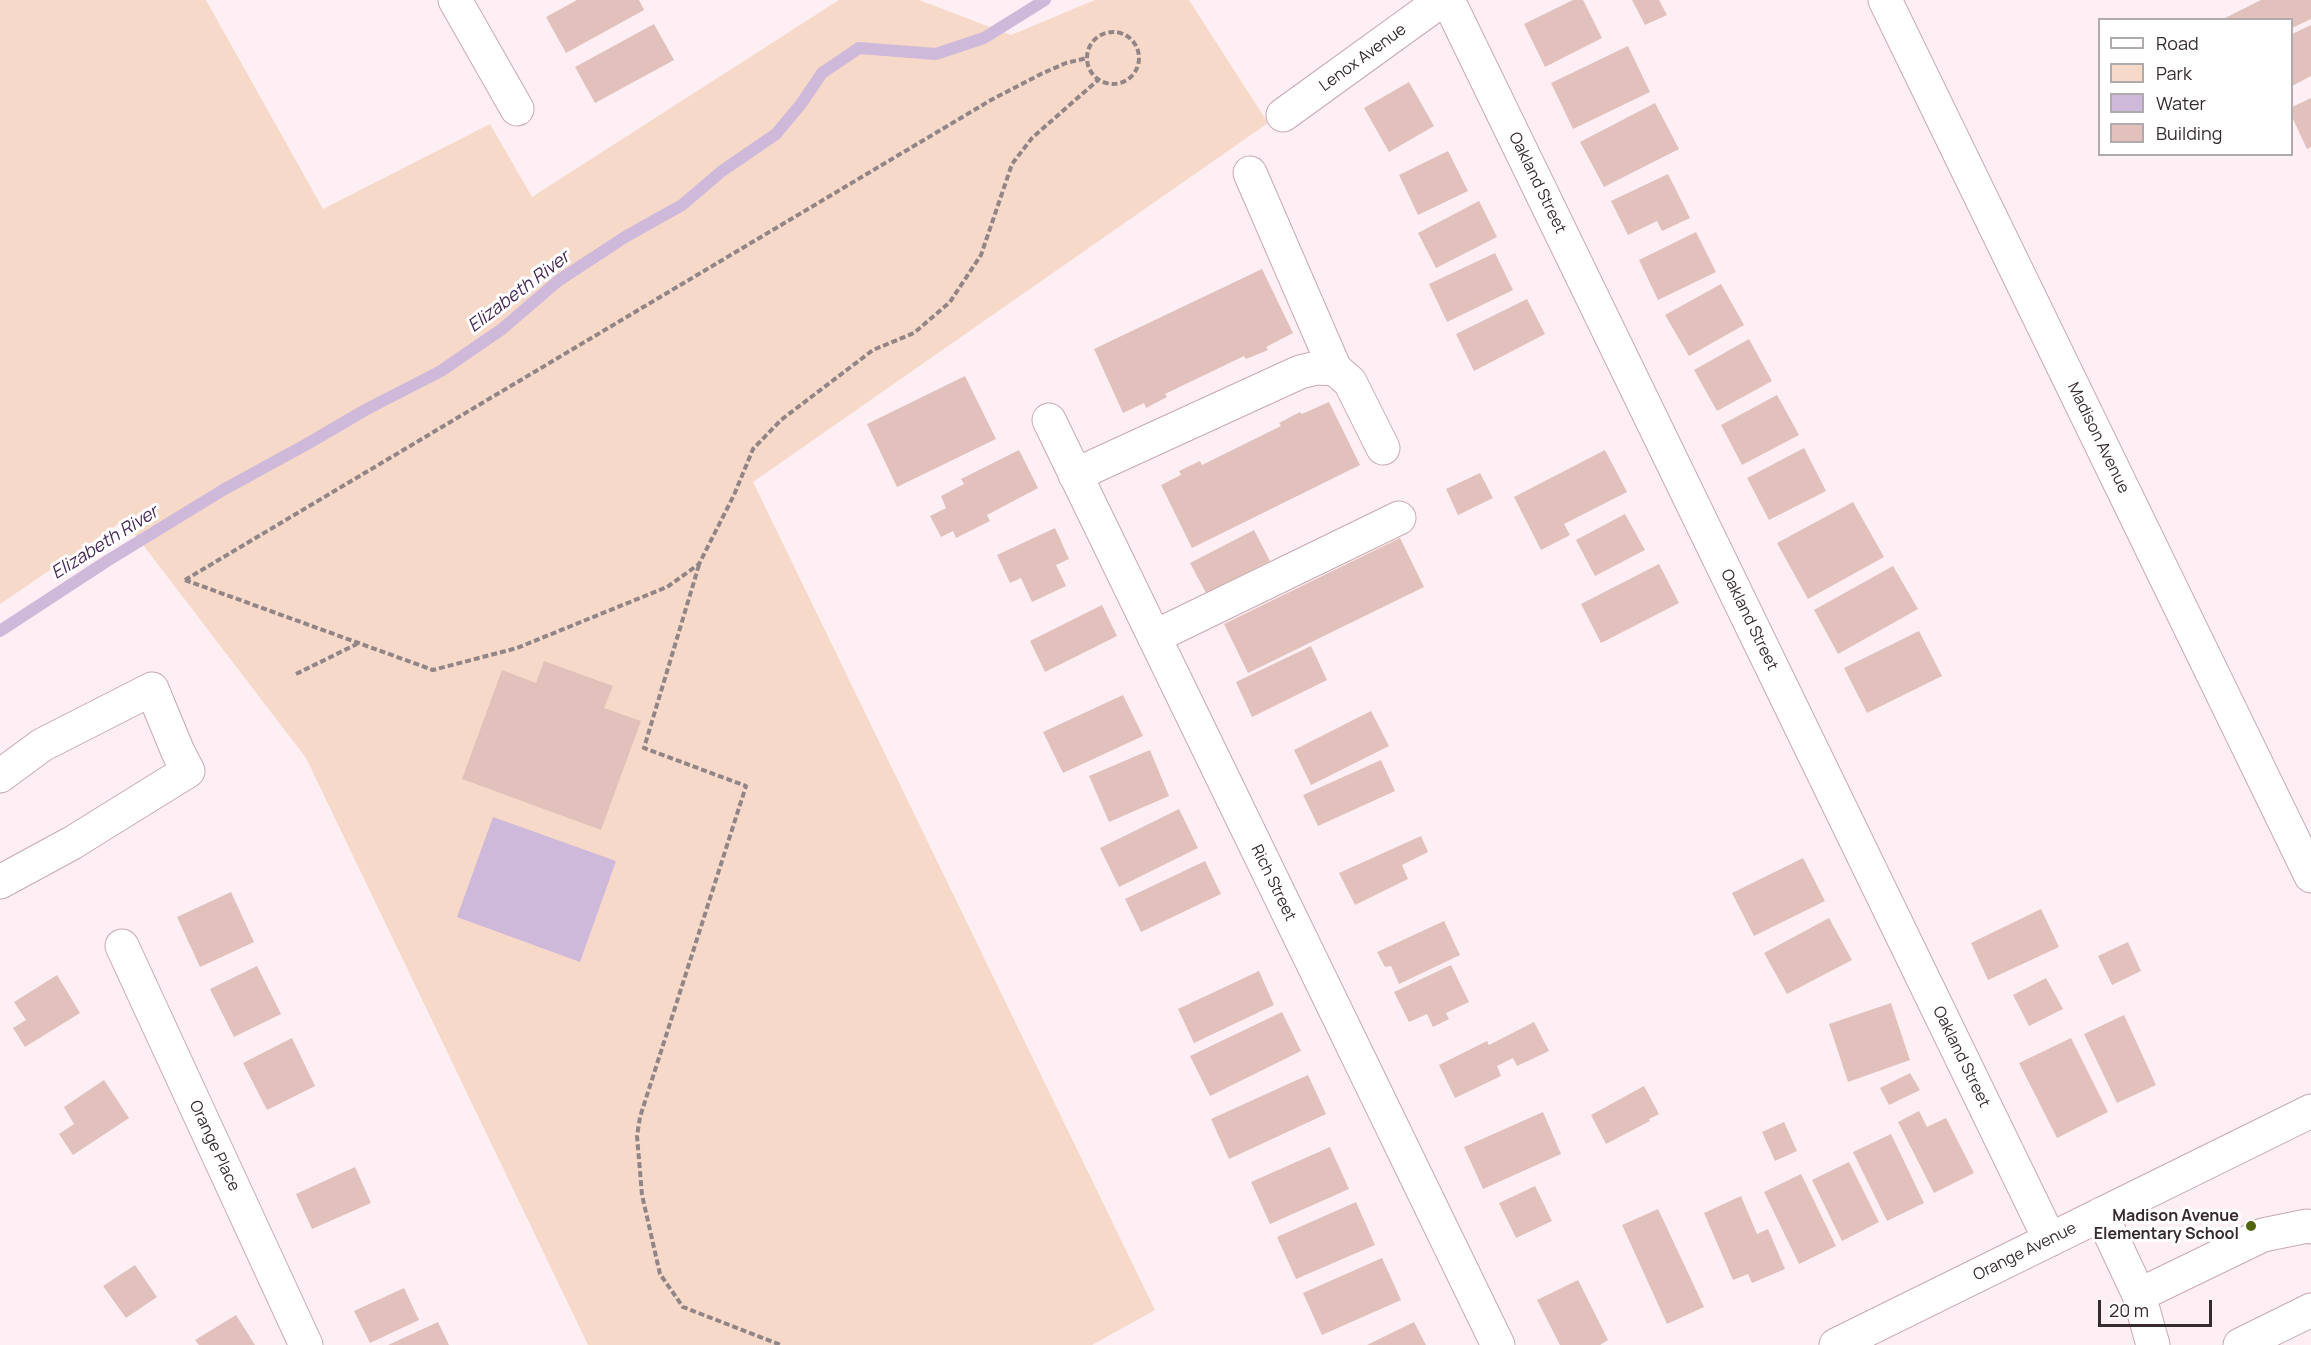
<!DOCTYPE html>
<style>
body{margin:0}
#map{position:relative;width:2311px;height:1345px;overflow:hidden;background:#fdeff3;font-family:Manrope,sans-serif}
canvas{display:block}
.legend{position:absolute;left:2098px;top:18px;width:195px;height:138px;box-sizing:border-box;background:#fff;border:2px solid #afaaab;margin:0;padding:8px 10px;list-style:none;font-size:18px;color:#372b2e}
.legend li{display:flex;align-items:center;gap:12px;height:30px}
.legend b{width:30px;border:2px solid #afaaab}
.scale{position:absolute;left:2098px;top:1300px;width:114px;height:27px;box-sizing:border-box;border:3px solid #372b2e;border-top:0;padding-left:8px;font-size:18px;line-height:21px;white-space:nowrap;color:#372b2e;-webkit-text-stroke:4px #fff;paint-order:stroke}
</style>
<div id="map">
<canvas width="2311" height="1345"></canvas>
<ul class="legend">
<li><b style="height:8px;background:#fff"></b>Road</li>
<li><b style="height:16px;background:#f7d9c9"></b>Park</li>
<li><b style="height:16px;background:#cfb9db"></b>Water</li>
<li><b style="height:16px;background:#e2c1bd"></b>Building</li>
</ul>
<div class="scale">20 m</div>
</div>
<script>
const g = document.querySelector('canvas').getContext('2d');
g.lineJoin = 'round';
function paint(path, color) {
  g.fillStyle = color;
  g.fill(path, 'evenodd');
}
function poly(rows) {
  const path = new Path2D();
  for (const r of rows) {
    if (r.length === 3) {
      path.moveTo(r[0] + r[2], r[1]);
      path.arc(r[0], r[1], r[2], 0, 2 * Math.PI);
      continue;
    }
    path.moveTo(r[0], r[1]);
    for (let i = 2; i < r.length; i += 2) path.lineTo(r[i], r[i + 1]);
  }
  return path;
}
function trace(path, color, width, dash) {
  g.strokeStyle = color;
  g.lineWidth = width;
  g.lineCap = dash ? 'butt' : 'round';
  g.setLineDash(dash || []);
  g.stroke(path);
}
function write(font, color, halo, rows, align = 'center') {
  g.font = font + ' Manrope,sans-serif';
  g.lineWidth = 6;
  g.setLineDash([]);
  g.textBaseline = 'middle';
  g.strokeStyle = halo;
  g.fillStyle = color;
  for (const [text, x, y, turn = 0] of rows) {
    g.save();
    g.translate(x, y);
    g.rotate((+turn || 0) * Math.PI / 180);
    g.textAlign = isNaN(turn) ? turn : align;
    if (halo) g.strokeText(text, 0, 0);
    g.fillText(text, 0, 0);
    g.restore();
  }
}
paint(poly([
 [0,0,206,0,323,209,490,124,532,197,839,0,919,0,1011,35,1095,0,1189,0,1268,123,753,482,1155,1310,1092,1345,588,1345,306,758,124,520,0,604]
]), '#f7d9c9');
paint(poly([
 [493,817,616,861,580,962,457,917]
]), '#cfb9db');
trace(poly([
 [0,631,107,561,223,490,307,444,367,409,441,371,502,329,558,281,625,237,682,205,722,171,776,134,801,104,822,73,859,48,936,54,984,38,1045,0]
]), '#cfb9db', 12);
paint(poly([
 [577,0,639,0,644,10,566,53,546,17],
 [1573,0,1583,0,1602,38,1545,67,1524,24],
 [1632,0,1659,0,1667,15,1645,25],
 [2261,0,2311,0,2311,19,2292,28,2292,20,2221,20],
 [654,24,674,60,595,103,575,67],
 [2311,25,2311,76,2292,86,2292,34],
 [1628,46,1650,92,1573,129,1551,83],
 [1409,82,1434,126,1389,152,1364,108],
 [2311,98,2311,147,2307,149,2292,117,2292,107],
 [1655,103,1679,149,1604,187,1580,142],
 [1448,151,1468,191,1418,215,1399,175],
 [1668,174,1690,218,1662,231,1657,221,1628,235,1611,201],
 [1479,201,1497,237,1436,268,1418,233],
 [1696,232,1716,272,1658,300,1639,260],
 [1495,253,1513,290,1447,322,1429,284],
 [1262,269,1293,333,1266,347,1268,350,1246,359,1244,356,1165,394,1167,397,1146,408,1144,403,1123,413,1094,349],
 [1721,284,1744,325,1689,356,1665,315],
 [1527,299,1545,334,1474,371,1456,334],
 [1749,339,1772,381,1717,411,1694,370],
 [965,376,996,439,897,487,867,424],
 [1777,395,1799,435,1742,465,1721,425],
 [1329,402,1360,465,1192,548,1161,485,1181,475,1179,471,1200,461,1202,465,1281,426,1279,423,1300,412,1302,414],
 [1804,448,1826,491,1769,520,1747,478],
 [1019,450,1038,488,987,515,990,521,956,538,953,531,941,537,930,516,946,508,941,496,964,484,961,479],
 [1605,450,1627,492,1564,524,1570,535,1541,550,1514,497],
 [1480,473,1493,498,1458,515,1446,489],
 [1853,502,1884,557,1808,599,1777,543],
 [1625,514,1645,550,1595,576,1576,540],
 [1055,528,1069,559,1056,565,1066,586,1032,602,1021,578,1010,583,997,555],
 [1254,530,1270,561,1206,593,1190,563],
 [1400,538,1424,587,1248,673,1224,624],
 [1659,564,1679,603,1601,643,1581,604],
 [1893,566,1918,609,1838,654,1814,610],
 [1102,605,1117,636,1045,672,1030,641],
 [1919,631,1942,676,1867,713,1844,668],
 [1311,646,1327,680,1252,717,1236,682],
 [544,661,613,686,604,708,641,721,601,830,462,779,502,670,536,683],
 [1123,695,1143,736,1063,773,1043,732],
 [1371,711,1389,746,1311,785,1294,750],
 [1150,750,1169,796,1109,822,1089,776],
 [1381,760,1395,791,1318,826,1303,795],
 [1179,809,1198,848,1119,887,1100,848],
 [1421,836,1428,852,1402,865,1408,879,1355,905,1339,873],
 [1803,858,1825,901,1754,936,1732,893],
 [1205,861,1221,894,1141,932,1125,899],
 [231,892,254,942,200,967,177,917],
 [2041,909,2059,947,1988,980,1971,943],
 [1829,918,1852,960,1787,994,1764,953],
 [1444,921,1460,955,1399,984,1391,966,1385,967,1377,952],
 [2128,942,2141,971,2112,985,2098,956],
 [1451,965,1469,1002,1446,1013,1449,1019,1433,1027,1427,1014,1409,1022,1394,992],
 [257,966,281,1014,234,1037,210,989],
 [1259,971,1274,1005,1194,1043,1178,1009],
 [57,975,80,1013,25,1047,13,1028,26,1020,14,1002],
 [2046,978,2063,1009,2029,1026,2013,995],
 [1891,1003,1910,1060,1848,1082,1829,1024],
 [1282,1012,1301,1051,1210,1096,1190,1056],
 [2124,1015,2156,1085,2117,1103,2084,1034],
 [1534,1022,1549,1051,1517,1066,1513,1058,1497,1066,1501,1076,1455,1098,1439,1065,1487,1041,1489,1045],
 [292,1038,315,1086,267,1110,243,1063],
 [2071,1038,2108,1112,2057,1138,2019,1063],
 [1910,1073,1920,1090,1889,1105,1880,1088],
 [1308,1075,1326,1114,1229,1159,1211,1119],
 [104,1080,129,1118,73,1155,59,1134,74,1124,64,1107],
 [1644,1086,1659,1114,1649,1119,1650,1121,1606,1144,1591,1115],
 [1919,1111,1927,1127,1946,1118,1974,1173,1934,1193,1898,1122],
 [1543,1112,1561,1154,1483,1189,1464,1147],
 [1784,1122,1797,1151,1775,1161,1762,1132],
 [1891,1134,1924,1203,1887,1221,1853,1152],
 [1330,1147,1349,1189,1270,1224,1251,1182],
 [1849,1162,1879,1222,1842,1241,1812,1180],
 [355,1167,371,1203,312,1229,296,1194],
 [1801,1174,1836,1246,1799,1264,1764,1192],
 [1535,1186,1552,1221,1516,1238,1499,1203],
 [1741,1196,1757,1234,1768,1229,1785,1269,1752,1283,1748,1274,1733,1280,1704,1213],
 [1356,1202,1375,1245,1296,1279,1277,1237],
 [1658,1209,1704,1307,1667,1324,1622,1225],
 [1382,1258,1401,1300,1322,1335,1303,1293],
 [135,1265,157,1297,126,1318,103,1286],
 [1578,1280,1608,1340,1600,1345,1560,1345,1537,1300],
 [404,1288,419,1320,370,1343,354,1311],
 [236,1315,255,1345,199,1345,195,1340],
 [438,1322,449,1345,388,1345],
 [1414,1322,1426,1345,1367,1345]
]), '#e2c1bd');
const minor = poly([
 [455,0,517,109],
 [1448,0,2050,1240],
 [1885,0,2311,876],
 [1283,115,1442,0],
 [1250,173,1335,369],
 [1049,420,1498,1345],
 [1075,475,1300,372,1317,368,1335,369,1350,382,1383,448],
 [1154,637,1399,518],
 [0,776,42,745,152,689,178,752,188,771,72,843,0,882],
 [122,946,306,1345],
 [2101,1214,2139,1295,2153,1345],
 [2139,1295,2263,1235,2307,1226,2311,1227],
 [1836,1345,2311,1111],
 [2240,1345,2311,1310]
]);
trace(minor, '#c9a9b0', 35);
trace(poly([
 [1113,58,26],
 [699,565,644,748,746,786,640,1117,637,1136,642,1195,660,1274,683,1307,781,1345],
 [185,580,433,670,517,648,667,587,699,564,734,495,753,449,781,420,873,350,914,333,950,302,981,255,1012,164,1032,138,1098,80],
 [185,580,991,100,1041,74,1066,63,1087,58],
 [296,674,357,644]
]), '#928588', 4, [6, 3]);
trace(minor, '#fff', 33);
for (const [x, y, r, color] of [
 [2251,1226,6,"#516510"]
]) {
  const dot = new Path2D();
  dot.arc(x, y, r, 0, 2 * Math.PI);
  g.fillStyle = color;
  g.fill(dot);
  trace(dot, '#fff', 2);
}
write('16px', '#372b2e', '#fff', [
 ["Lenox Avenue",1363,58,-36],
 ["Oakland Street",1537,183,64],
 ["Madison Avenue",2098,438,64],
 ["Oakland Street",1749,620,64],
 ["Rich Street",1273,883,64],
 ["Oakland Street",1961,1057,64],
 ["Orange Place",214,1146,65],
 ["Orange Avenue",2025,1252,-26]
]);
write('bold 16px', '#372b2e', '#fff', [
 ["Madison Avenue",2239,1217],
 ["Elementary School",2239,1235]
], 'right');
write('italic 18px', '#482a57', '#fff', [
 ["Elizabeth River",519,292,-37],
 ["Elizabeth River",105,543,-32]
]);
</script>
